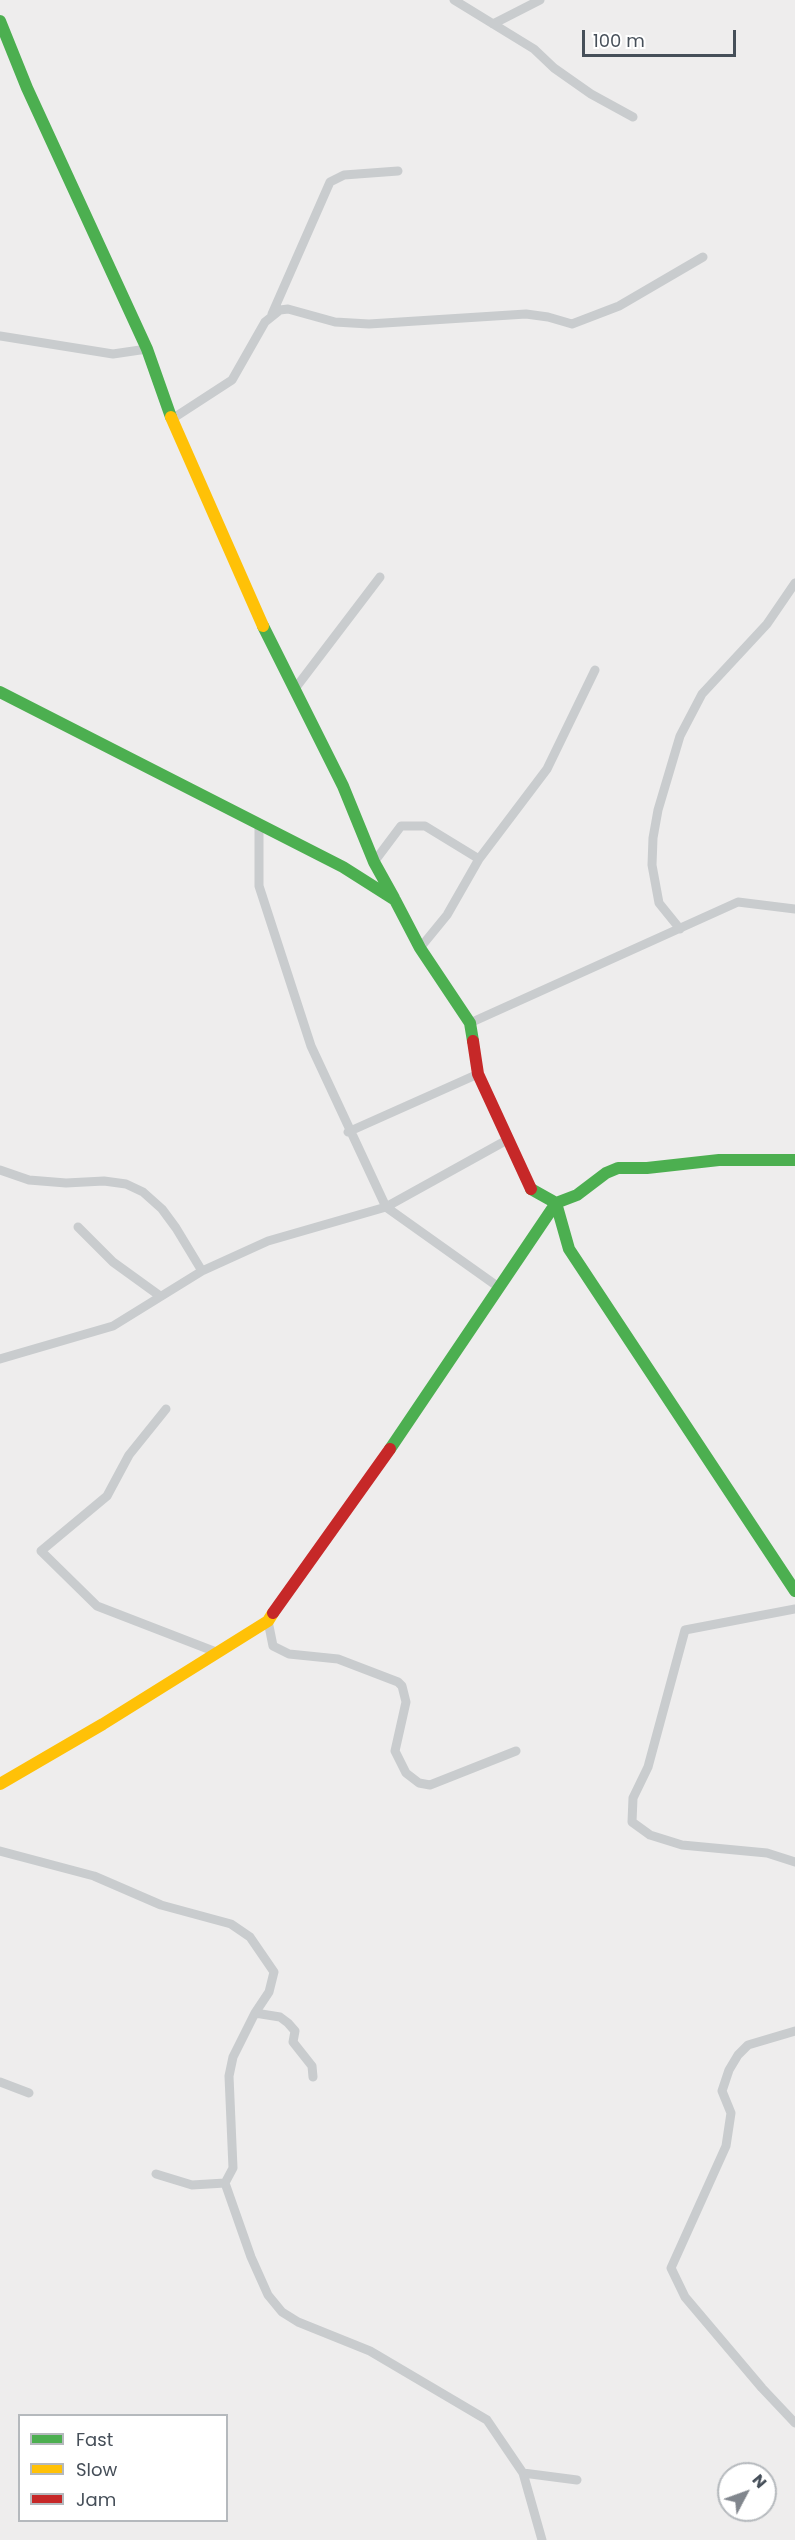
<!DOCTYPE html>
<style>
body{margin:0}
#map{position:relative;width:795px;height:2540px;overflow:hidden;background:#eeeded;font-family:Poppins,sans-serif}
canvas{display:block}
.legend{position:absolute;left:18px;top:2414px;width:210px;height:108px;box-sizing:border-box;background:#fff;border:2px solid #b5b9bd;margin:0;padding:8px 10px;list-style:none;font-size:18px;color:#464f59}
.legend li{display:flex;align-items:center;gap:12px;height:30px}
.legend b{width:30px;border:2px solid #b5b9bd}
.north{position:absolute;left:717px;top:2462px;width:60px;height:60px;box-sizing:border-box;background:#fff;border:2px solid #b5b9bd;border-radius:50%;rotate:49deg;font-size:16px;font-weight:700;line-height:24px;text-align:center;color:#464f59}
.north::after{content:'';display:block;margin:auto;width:21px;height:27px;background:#81868d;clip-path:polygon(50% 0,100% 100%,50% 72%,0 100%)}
.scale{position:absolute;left:582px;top:30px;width:154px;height:27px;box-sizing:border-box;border:3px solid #464f59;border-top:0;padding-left:8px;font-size:18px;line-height:21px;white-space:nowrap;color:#464f59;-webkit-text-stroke:4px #fff;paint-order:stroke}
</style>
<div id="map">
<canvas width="795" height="2540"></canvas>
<ul class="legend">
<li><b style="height:8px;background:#4caf50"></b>Fast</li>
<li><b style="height:8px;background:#ffc107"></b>Slow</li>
<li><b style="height:8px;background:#c62828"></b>Jam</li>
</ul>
<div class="north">N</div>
<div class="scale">100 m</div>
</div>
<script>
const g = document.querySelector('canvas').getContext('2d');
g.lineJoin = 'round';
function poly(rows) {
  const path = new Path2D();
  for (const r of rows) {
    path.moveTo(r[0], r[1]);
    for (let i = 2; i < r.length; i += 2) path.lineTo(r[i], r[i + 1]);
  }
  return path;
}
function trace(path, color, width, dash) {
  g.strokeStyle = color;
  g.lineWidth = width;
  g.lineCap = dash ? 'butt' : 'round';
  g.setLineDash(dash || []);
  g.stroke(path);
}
trace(poly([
 [454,0,534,49,554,68,591,94,633,117],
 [493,24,540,0],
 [272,314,330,182,344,175,398,171],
 [0,336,113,354,147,349],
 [172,419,232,380,265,322,280,310,288,309,335,322,369,324,526,314,548,317,572,324,619,306,703,257],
 [294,690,380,577],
 [259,823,259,886,311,1046,386,1207,497,1286],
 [374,862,401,826,425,826,479,859],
 [680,929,659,903,652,865,653,838,658,810,680,736,702,694,767,624,795,583],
 [420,948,447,915,479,859,547,769,595,670],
 [470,1023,738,902,795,909],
 [348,1132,478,1074],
 [0,1170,29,1180,66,1183,104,1181,126,1184,143,1192,162,1209,176,1228,202,1271],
 [78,1227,113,1262,160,1296],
 [0,1359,113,1326,202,1271,268,1241,386,1207,507,1140],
 [166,1409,129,1455,107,1496,41,1551,97,1606,216,1652],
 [795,1609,685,1630,648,1767,633,1798,632,1822,650,1835,682,1845,767,1853,795,1862],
 [268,1621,273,1646,289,1654,338,1659,398,1682,402,1686,406,1702,395,1751,406,1773,419,1783,430,1785,516,1751],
 [0,1851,94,1876,161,1905,231,1924,250,1937,274,1972,269,1992,255,2013,280,2017,288,2023,295,2031,293,2042,312,2066,313,2077],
 [255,2013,233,2057,229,2076,233,2168,225,2183,251,2257,268,2295,282,2312,298,2322,370,2351,487,2420,523,2473,542,2540],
 [795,2031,748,2045,738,2055,729,2070,722,2091,731,2113,726,2146,671,2268,685,2297,762,2388,795,2423],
 [0,2082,29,2093],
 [156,2174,192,2185,225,2183],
 [523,2473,577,2480]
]), '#c9ccce', 9);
trace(poly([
 [0,21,27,88,147,349,171,417],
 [263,626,343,786,374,862,394,898],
 [0,692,343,867,395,900,420,948,470,1023,473,1041],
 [531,1189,556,1203,569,1249,795,1591],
 [390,1449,556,1203,577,1195,606,1173,618,1168,647,1168,719,1160,795,1160]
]), '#4caf50', 12);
trace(poly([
 [171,417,263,626],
 [0,1784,103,1724,268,1621,273,1613]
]), '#ffc107', 12);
trace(poly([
 [473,1041,478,1074,531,1189],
 [273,1613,390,1449]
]), '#c62828', 12);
</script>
